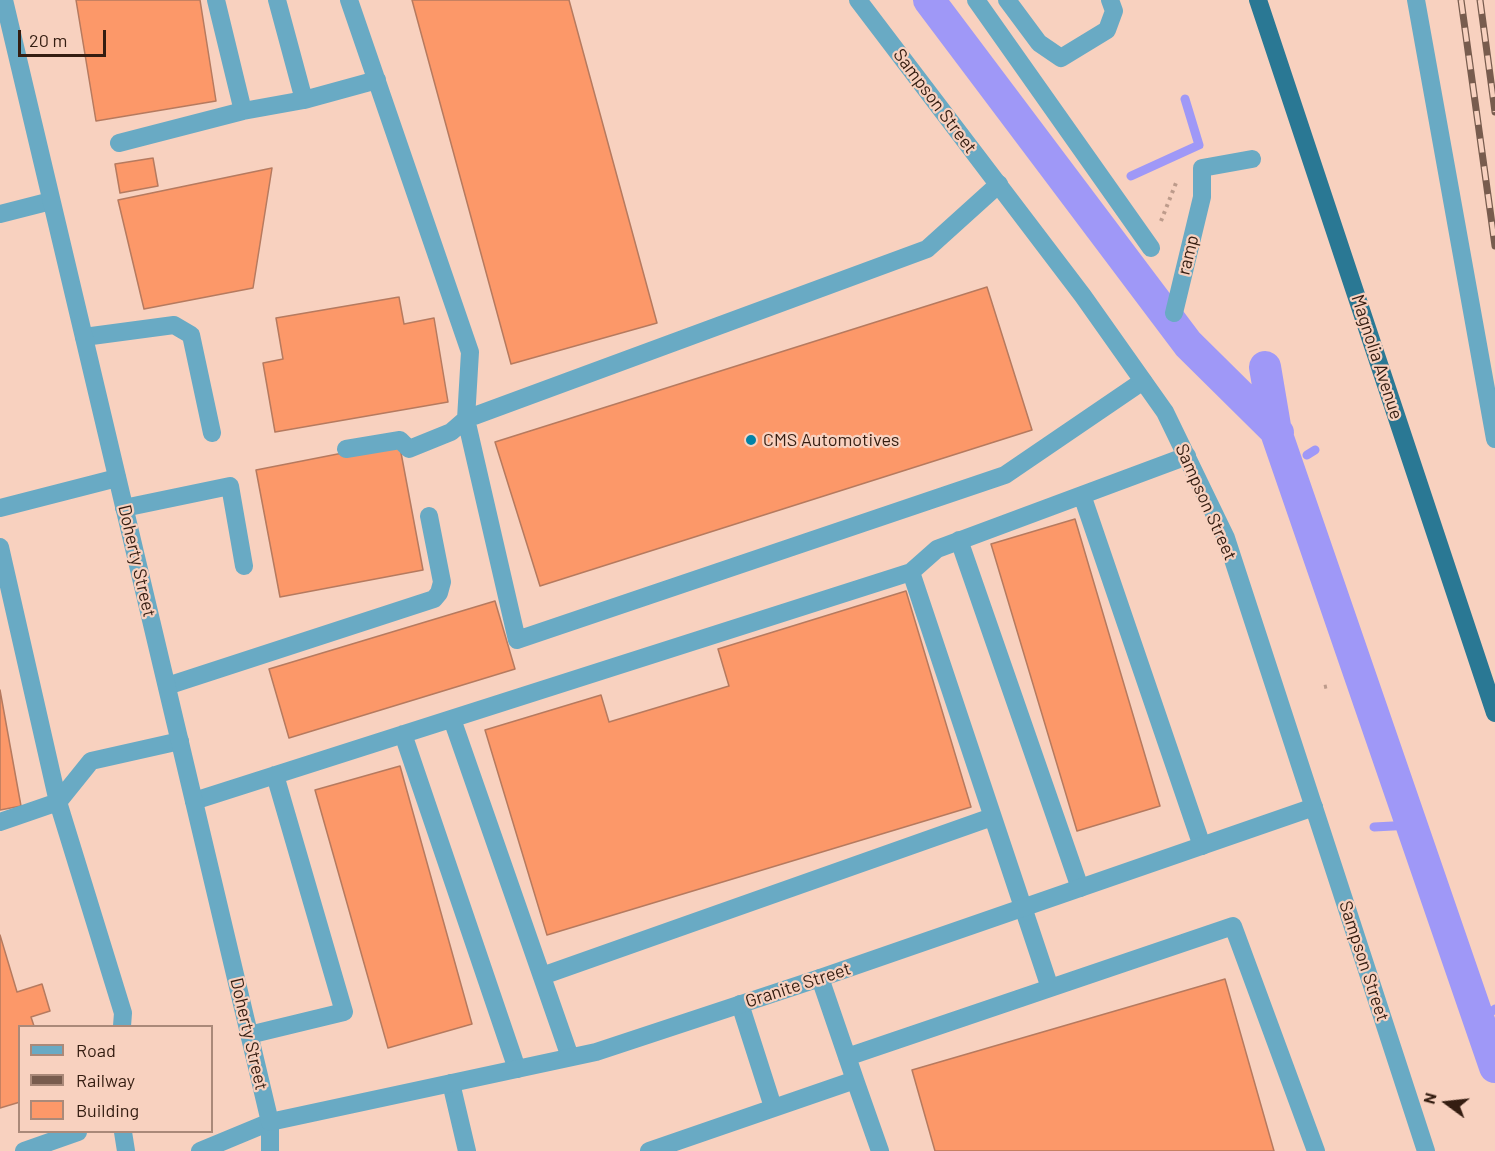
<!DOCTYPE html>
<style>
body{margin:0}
#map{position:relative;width:1495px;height:1151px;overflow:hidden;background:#f8d1bf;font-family:Barlow,sans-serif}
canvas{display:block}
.legend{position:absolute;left:18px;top:1025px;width:195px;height:108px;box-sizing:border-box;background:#f8d1bf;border:2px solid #aa8979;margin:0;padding:8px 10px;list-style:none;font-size:18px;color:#341d11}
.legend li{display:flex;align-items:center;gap:12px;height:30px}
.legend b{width:30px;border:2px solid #aa8979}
.north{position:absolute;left:1417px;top:1073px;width:60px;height:60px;-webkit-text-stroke:4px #f8d1bf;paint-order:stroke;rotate:285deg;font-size:16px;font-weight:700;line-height:24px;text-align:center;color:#341d11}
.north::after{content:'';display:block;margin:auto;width:21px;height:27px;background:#341d11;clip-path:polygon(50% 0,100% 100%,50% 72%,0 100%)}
.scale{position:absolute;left:18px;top:30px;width:88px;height:27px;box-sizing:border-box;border:3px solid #341d11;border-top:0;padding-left:8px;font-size:18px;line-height:21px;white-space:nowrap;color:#341d11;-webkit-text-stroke:4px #f8d1bf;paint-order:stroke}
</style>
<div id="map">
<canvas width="1495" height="1151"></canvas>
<ul class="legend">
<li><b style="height:8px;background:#69aac4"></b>Road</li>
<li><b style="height:8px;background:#785c4e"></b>Railway</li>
<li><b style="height:16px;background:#fc9869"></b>Building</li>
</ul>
<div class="north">N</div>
<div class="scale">20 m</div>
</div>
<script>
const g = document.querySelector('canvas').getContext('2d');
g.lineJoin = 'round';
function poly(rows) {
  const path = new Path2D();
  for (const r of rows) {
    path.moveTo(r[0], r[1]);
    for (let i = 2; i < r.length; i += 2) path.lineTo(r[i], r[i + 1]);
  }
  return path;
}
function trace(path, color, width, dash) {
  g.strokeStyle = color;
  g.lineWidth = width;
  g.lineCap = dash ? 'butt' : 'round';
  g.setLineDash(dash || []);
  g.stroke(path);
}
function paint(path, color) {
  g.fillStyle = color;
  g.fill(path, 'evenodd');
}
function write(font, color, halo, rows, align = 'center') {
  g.font = font + ' Barlow,sans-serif';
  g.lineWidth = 4.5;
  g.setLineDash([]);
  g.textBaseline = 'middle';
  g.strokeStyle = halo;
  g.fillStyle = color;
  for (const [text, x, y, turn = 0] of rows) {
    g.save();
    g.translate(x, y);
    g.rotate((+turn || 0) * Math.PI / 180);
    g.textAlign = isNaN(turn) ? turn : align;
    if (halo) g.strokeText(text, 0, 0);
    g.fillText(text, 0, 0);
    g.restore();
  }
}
trace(poly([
 [1131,176,1199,145,1185,99],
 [1089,212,1095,203],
 [1307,455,1315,450],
 [1374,827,1412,825],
 [1479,1021,1495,1009]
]), '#9f98f7', 9);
trace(poly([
 [929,0,1188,344,1278,433,1276,432,1495,1067],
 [1265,367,1276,432]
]), '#9f98f7', 32);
const building = poly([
 [76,0,200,0,216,101,96,121,76,0],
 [412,0,569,0,657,323,511,364,412,0],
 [153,158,158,186,120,193,115,164,153,158],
 [272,168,253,288,144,309,118,200,272,168],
 [987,287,1032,430,540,586,495,442,987,287],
 [399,297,404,324,434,318,448,402,275,432,263,363,283,359,276,318,399,297],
 [399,442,423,570,280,597,256,470,399,442],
 [1075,519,1160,806,1077,831,991,544,1075,519],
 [906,591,971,807,547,935,485,730,601,695,609,722,729,686,718,649,906,591],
 [495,601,515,669,289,738,269,669,495,601],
 [0,690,21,806,0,810,0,690],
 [400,766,472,1024,388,1048,315,790,400,766],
 [0,935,17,992,42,984,50,1011,31,1017,34,1026,20,1026,20,1102,0,1108,0,935],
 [1225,979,1274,1151,935,1151,912,1070,1225,979]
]);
paint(building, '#fc9869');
trace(building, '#b67a5f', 1.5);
trace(poly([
 [1161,221,1176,183],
 [1324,687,1329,686]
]), '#bd9b8b', 4, [3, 4.5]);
trace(poly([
 [216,0,243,111,304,100,377,80],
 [277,0,304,100],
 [349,0,470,352,466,419,517,640,1005,475,1143,381],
 [976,0,1151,248],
 [1007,0,1039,43,1061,58,1107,30,1114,11,1110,0],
 [1416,0,1495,439],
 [119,143,243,111],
 [0,214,51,201],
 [1174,313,1202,197,1202,168,1252,159],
 [84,337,174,325,191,335,212,433],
 [346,449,400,440,409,449,451,432,466,419,927,249,999,184],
 [1082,495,1202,846],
 [0,508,117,478],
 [124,508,230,486,244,566],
 [959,540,1080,888],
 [0,547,58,802,123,1013,122,1026],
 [911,572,937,549,1187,456],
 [167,686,434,599,439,593,442,582,429,516],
 [452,719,570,1057],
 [403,734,517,1069],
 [194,801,911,572,1050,988],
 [0,822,58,802,91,761,180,741],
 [542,976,992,817],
 [740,1004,773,1107],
 [249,1035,344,1012,275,775],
 [847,1057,1233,926,1316,1151],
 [855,1080,880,1151],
 [451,1083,467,1151],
 [123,1132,126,1151],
 [24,1151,78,1132],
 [200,1151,270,1122,270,1151],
 [649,1151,855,1080,820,978]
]), '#69aac4', 18);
trace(poly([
 [4,0,270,1122,596,1052,820,978,1314,807]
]), '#69aac4', 18);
trace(poly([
 [858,0,1083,296,1165,412,1226,538,1426,1151]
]), '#69aac4', 18);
const rail = poly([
 [1461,0,1495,246],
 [1480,0,1495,112]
]);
trace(rail, '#785c4e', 7);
trace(rail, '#f8d1bf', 4.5, [14]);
trace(poly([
 [1258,0,1495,713]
]), '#2a7894', 18);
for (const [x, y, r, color] of [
 [751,440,6,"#0183a7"]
]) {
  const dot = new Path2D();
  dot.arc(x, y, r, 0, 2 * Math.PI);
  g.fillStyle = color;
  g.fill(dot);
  trace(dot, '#f8d1bf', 2);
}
write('18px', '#341d11', '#f8d1bf', [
 ["Sampson Street",935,101,53],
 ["ramp",1188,255,-76],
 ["Magnolia Avenue",1377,357,72],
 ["Sampson Street",1206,502,66],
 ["Doherty Street",137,561,77],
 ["Sampson Street",1364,961,72],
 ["Granite Street",798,985,-18],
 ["Doherty Street",249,1034,77]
]);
write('18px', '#341d11', '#f8d1bf', [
 ["CMS Automotives",763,440]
], 'left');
</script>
